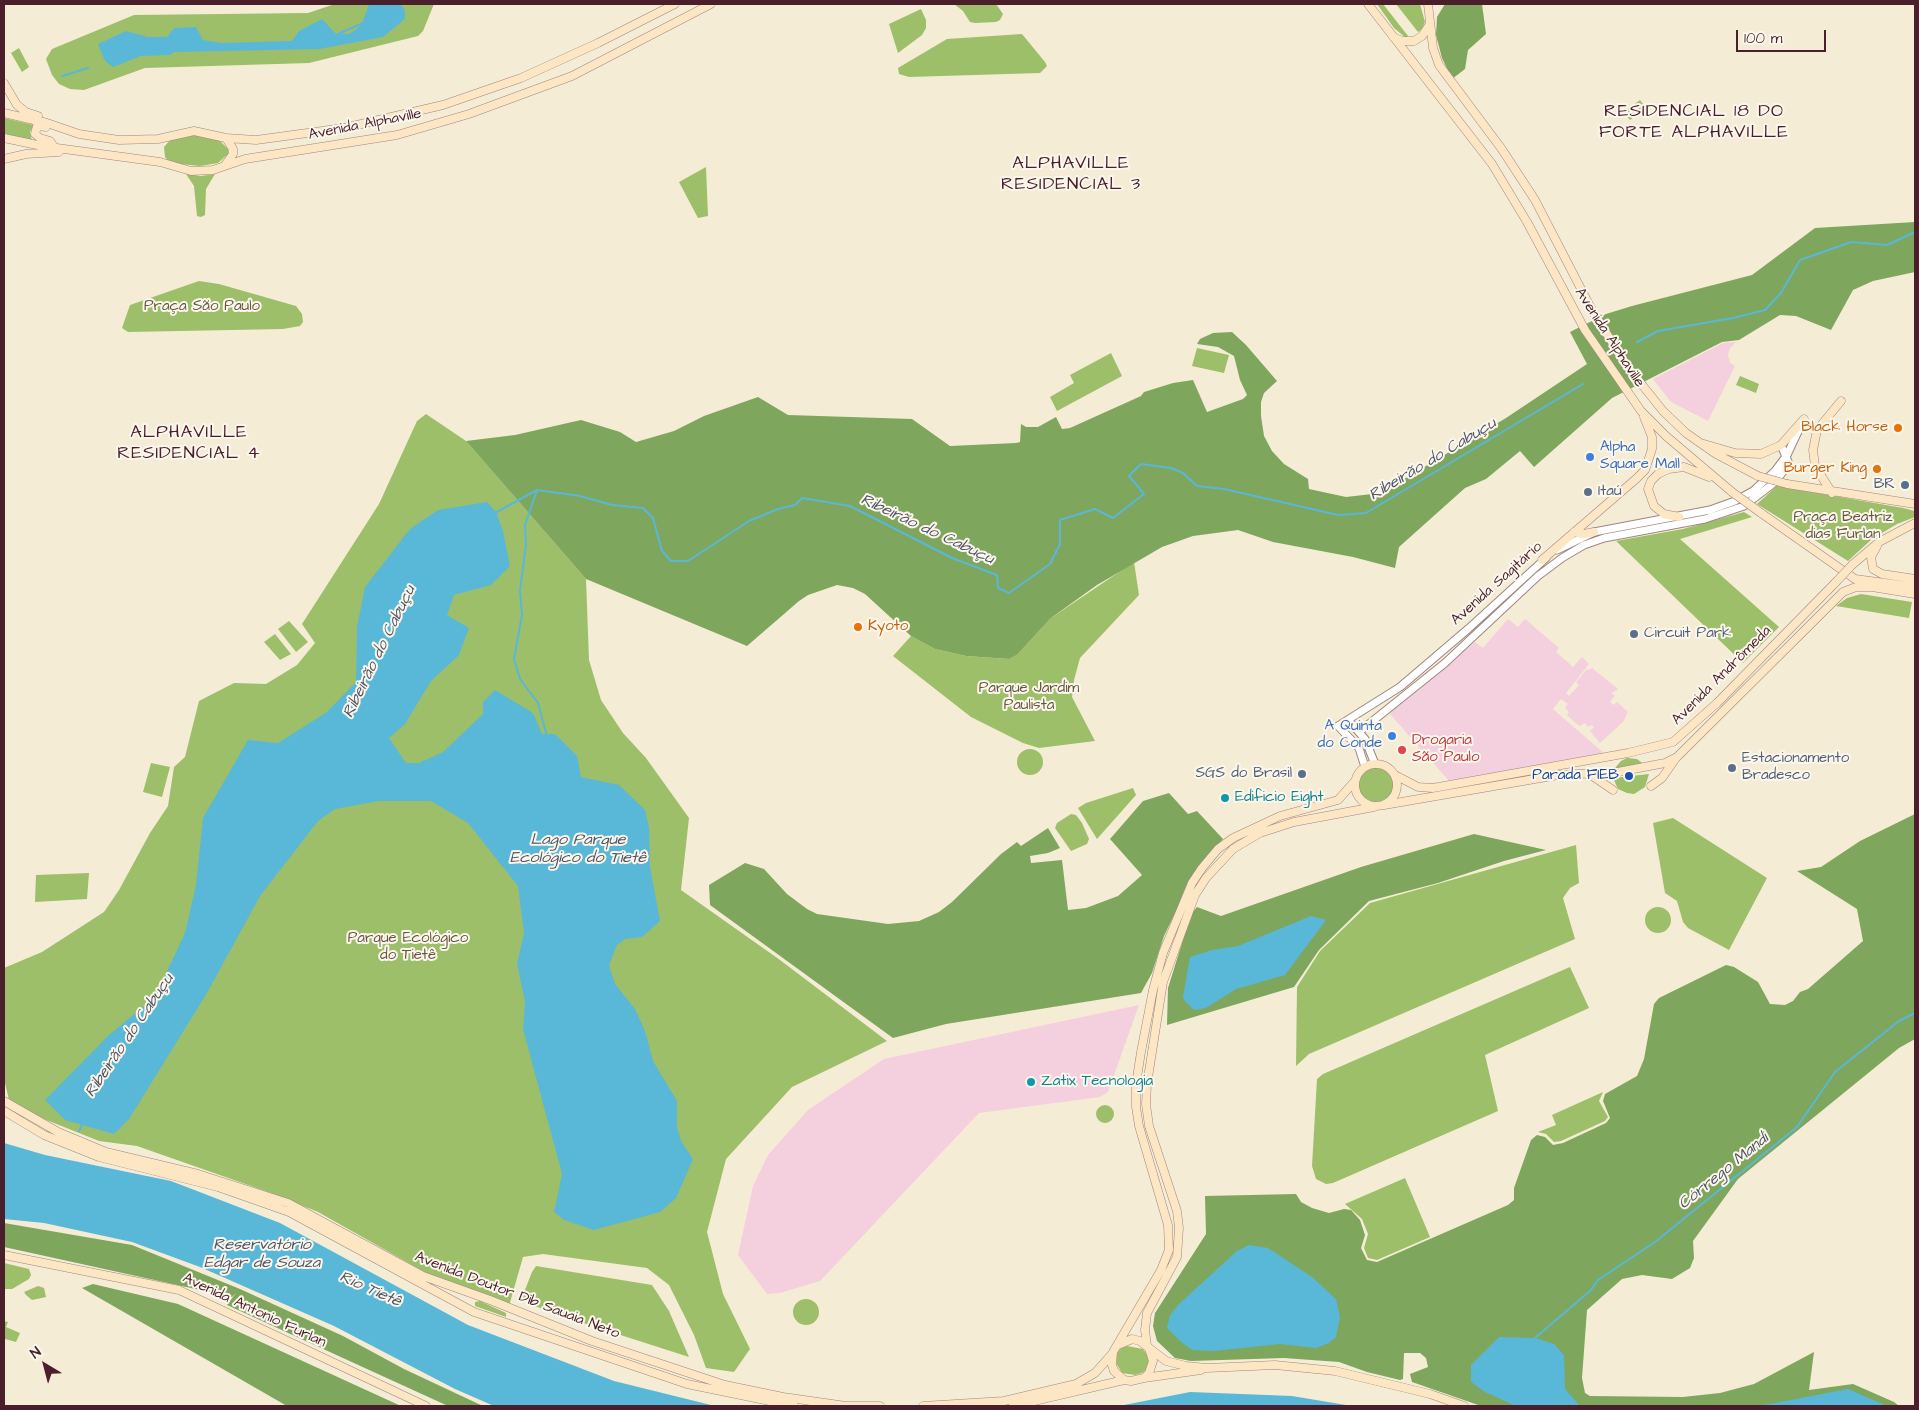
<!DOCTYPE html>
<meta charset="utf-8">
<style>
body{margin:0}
#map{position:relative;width:1919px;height:1410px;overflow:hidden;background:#f5ecd6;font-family:"Architects Daughter",sans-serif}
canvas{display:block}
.frame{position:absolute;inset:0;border:5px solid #4a1f2b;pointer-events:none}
.north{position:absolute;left:20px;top:1340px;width:50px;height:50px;-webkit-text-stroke:4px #fbf7ec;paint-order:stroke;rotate:323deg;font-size:14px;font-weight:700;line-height:20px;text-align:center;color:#4a1f2b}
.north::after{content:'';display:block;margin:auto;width:18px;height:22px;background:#4a1f2b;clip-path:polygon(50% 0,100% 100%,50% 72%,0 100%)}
.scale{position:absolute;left:1736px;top:30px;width:90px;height:22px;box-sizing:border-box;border:2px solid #4a1f2b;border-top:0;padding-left:6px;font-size:15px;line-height:18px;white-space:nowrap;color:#4a1f2b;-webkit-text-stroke:4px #fbf7ec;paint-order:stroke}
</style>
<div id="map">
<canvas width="1919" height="1410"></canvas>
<div class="frame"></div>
<div class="north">N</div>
<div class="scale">100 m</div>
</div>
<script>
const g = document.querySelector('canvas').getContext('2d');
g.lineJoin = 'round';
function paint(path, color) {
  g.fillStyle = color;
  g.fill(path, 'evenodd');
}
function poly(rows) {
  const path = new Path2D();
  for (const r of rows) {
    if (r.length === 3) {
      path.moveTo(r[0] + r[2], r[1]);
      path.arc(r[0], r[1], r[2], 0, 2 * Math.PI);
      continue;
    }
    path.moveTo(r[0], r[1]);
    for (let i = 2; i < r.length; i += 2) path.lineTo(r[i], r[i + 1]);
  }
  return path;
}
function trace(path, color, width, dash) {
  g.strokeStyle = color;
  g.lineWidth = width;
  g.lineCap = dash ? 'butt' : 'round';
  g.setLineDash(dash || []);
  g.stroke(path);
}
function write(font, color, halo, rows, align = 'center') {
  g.font = font + ' "Architects Daughter",sans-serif';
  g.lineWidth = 4;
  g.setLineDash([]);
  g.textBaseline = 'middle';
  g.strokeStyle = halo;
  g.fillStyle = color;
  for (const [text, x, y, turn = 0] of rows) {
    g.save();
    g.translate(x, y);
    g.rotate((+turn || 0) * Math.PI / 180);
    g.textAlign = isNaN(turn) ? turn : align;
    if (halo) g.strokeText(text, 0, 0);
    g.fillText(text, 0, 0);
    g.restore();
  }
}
paint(poly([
 [1736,342,1730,348,1728,355,1730,363,1735,366,1708,421,1671,402,1653,379,1723,343],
 [1508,619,1518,627,1525,619,1559,648,1556,652,1573,667,1582,657,1589,664,1566,693,1569,696,1579,685,1576,682,1587,669,1589,670,1592,668,1618,689,1611,694,1615,695,1610,702,1614,705,1617,702,1628,712,1623,722,1600,743,1590,731,1594,727,1591,725,1588,727,1585,723,1579,726,1567,715,1569,712,1565,708,1568,704,1561,699,1553,709,1605,754,1451,783,1389,713,1475,642,1483,648],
 [1139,1005,1108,1092,1100,1097,979,1113,820,1281,780,1293,767,1294,738,1255,753,1186,768,1155,808,1110,884,1059]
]), '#f4cfde');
paint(poly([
 [335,4,434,4,423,31,418,36,309,63,145,68,84,90,70,89,59,84,52,75,46,59,52,49,134,15,308,13],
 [954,4,996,4,1003,14,1000,20,996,22,975,23,970,22,963,11],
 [1377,4,1383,4,1408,36,1406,38,1394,28],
 [1396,4,1420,4,1425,22,1422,29,1418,32],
 [921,9,926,20,926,28,922,35,898,53,889,24],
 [1022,34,1045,62,1047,66,1040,73,909,77,899,74,898,68,947,39],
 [19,48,29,67,22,72,11,53],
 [1640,100,1646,108,1630,120,1623,112],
 [4,118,34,125,30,132,32,141,4,134],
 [186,134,216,137,228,149,228,154,218,163,200,166,170,163,165,157,164,147,171,139],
 [706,167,708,216,698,218,679,182],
 [186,174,201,176,215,174,206,189,205,215,201,217,197,216,194,186],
 [199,281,219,284,296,306,302,314,303,322,300,326,283,329,128,332,122,328,130,305],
 [1197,348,1229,355,1224,373,1192,366],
 [1111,353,1122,376,1057,411,1050,397,1074,383,1070,375],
 [1740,376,1759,384,1756,393,1736,385],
 [426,414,466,441,586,579,589,660,601,700,623,733,646,758,689,818,681,890,780,960,887,1041,792,1087,726,1159,707,1232,723,1294,750,1349,734,1372,706,1368,694,1335,669,1285,647,1268,543,1254,523,1257,509,1306,437,1279,318,1212,271,1193,137,1146,99,1141,44,1119,9,1100,4,1079,4,968,42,952,104,912,119,890,150,833,168,806,174,767,185,757,199,701,234,683,266,684,297,665,315,643,302,624,379,504,417,421],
 [1777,486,1903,508,1915,511,1915,517,1897,524,1872,539,1848,561,1757,504],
 [1744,512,1752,517,1680,539,1779,627,1743,663,1616,541,1683,529],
 [1134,562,1139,595,1080,658,1074,680,1072,697,1095,741,1039,748,1023,743,971,717,893,656,911,636,935,649,966,656,1009,659,1017,655,1051,618],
 [1861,594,1912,602,1909,618,1836,606,1847,598],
 [289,621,308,642,296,652,278,629],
 [275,634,291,654,280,660,264,642],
 [1030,762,13],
 [1627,758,1637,759,1645,765,1614,769,1621,761],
 [151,763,170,767,162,797,143,792],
 [1376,784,19],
 [1649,774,1645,787,1634,794,1627,793,1618,789,1613,778],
 [1133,788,1136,795,1097,839,1078,808,1086,803],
 [1071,814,1076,815,1082,823,1089,839,1087,844,1071,851,1055,828,1057,823],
 [1673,818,1767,878,1729,950,1688,928,1683,922,1677,901,1665,893,1653,823],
 [1576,845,1579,883,1570,888,1563,898,1575,939,1309,1054,1296,1066,1297,987,1320,951,1370,903],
 [89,873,87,899,35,902,36,875],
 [1658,920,13],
 [1570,967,1589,1008,1485,1055,1498,1111,1333,1183,1326,1184,1316,1179,1312,1166,1317,1079,1323,1074],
 [1603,1092,1599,1101,1608,1117,1605,1121,1561,1141,1554,1142,1546,1134,1538,1132,1556,1125,1552,1115],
 [1105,1114,9],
 [1405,1178,1430,1237,1377,1260,1368,1258,1364,1248,1368,1234,1362,1219,1345,1204],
 [4,1263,29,1269,31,1275,29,1279,12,1289,4,1289],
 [536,1266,652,1285,669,1311,689,1357,552,1313,521,1300,532,1272],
 [38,1286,44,1288,46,1297,32,1300,26,1295,24,1292],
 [806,1312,13],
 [480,1301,506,1313,506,1317,475,1306,475,1302],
 [4,1321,8,1322,6,1327,20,1333,16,1342,5,1339,4,1341],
 [1127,1346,1143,1349,1149,1357,1147,1369,1142,1373,1135,1375,1122,1373,1116,1363,1115,1356,1121,1348]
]), '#9dbf69');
paint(poly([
 [1445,4,1482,4,1486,34,1468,50,1465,69,1452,79,1442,58,1436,35,1437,17],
 [1915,222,1915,272,1873,281,1853,290,1831,330,1796,316,1780,315,1739,340,1722,342,1612,398,1534,467,1520,451,1486,479,1465,488,1399,547,1395,568,1353,557,1273,542,1238,530,1193,536,1162,547,1097,585,1051,618,1017,655,1009,659,966,656,935,649,911,636,865,594,853,588,837,585,808,595,799,601,747,646,586,579,466,441,515,435,581,420,620,432,636,442,674,431,704,416,758,397,788,415,912,419,950,446,1016,443,1020,442,1021,424,1026,427,1038,427,1056,417,1062,429,1070,428,1141,396,1144,392,1173,383,1193,380,1207,412,1243,399,1247,395,1240,380,1234,356,1218,347,1197,344,1200,339,1213,333,1232,332,1246,345,1277,381,1264,393,1261,402,1261,416,1264,436,1272,451,1284,464,1308,479,1309,489,1346,497,1381,493,1506,418,1587,364,1570,332,1606,314,1632,306,1752,275,1815,228],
 [1169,793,1188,814,1197,811,1223,839,1198,868,1189,884,1164,936,1152,973,1141,993,946,1024,893,1038,710,905,709,885,745,863,764,869,787,894,807,909,817,914,888,924,919,921,939,912,952,902,1001,854,1017,842,1021,846,1048,828,1060,848,1048,853,1030,856,1031,863,1062,860,1068,910,1086,908,1118,896,1142,875,1110,839,1143,801],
 [1915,814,1915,1039,1899,1048,1738,1179,1693,1241,1694,1258,1690,1268,1672,1279,1642,1275,1622,1279,1587,1310,1582,1378,1585,1393,1590,1396,1683,1397,1720,1393,1754,1384,1814,1352,1809,1390,1853,1384,1894,1402,1899,1406,1481,1406,1412,1382,1410,1374,1428,1367,1426,1358,1420,1353,1404,1353,1403,1379,1400,1380,1367,1372,1339,1362,1284,1358,1191,1361,1175,1358,1157,1341,1153,1326,1155,1313,1206,1234,1205,1196,1296,1194,1301,1202,1312,1208,1329,1213,1344,1209,1351,1210,1360,1220,1365,1235,1361,1248,1367,1260,1377,1262,1508,1205,1514,1200,1514,1188,1531,1140,1537,1135,1545,1137,1553,1145,1563,1143,1606,1123,1610,1118,1603,1101,1605,1094,1637,1076,1644,1059,1654,1004,1659,998,1726,965,1734,967,1758,982,1770,1004,1785,1005,1793,1001,1800,992,1808,989,1863,941,1857,909,1797,871,1821,867,1860,841],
 [1474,834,1546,850,1504,861,1438,883,1369,901,1319,950,1294,987,1167,1025,1168,988,1191,914,1197,907,1221,916,1361,867],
 [4,1223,132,1245,240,1289,343,1336,404,1369,483,1406,448,1406,227,1305,236,1293,232,1297,4,1247],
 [93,1284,178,1304,401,1406,287,1406,82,1288]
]), '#7ea65d');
paint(poly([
 [369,4,400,4,405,10,405,19,383,37,319,49,174,52,170,55,141,56,113,67,105,61,98,44,126,31,148,37,167,37,174,28,196,27,203,40,221,43,292,41,299,31,322,19,335,33,349,34,357,29,363,21],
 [487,502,496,512,503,531,510,566,491,585,454,595,447,615,469,628,459,655,431,681,405,724,389,738,406,763,419,763,443,752,483,714,483,702,495,690,533,713,542,734,555,734,577,756,581,777,619,785,645,810,649,827,650,867,660,921,642,937,625,939,617,945,609,965,615,984,635,1009,645,1031,653,1061,677,1101,677,1127,681,1141,693,1159,676,1198,660,1212,594,1230,564,1220,554,1212,562,1174,523,1029,525,1002,517,964,524,933,518,886,468,823,431,801,379,801,335,809,318,821,260,896,207,993,129,1119,114,1134,65,1120,45,1100,109,1035,155,997,185,933,196,885,203,818,248,740,278,743,327,712,356,682,357,627,365,587,410,529,438,510],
 [1311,916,1326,920,1285,975,1236,989,1206,1008,1194,1010,1185,1001,1183,997,1190,957,1212,950,1238,946],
 [4,1143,45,1155,171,1181,280,1223,468,1325,614,1381,715,1406,494,1406,455,1389,334,1326,200,1267,132,1242,44,1223,4,1219],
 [1249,1245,1268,1248,1312,1277,1336,1299,1340,1317,1336,1337,1329,1343,1316,1348,1280,1344,1214,1351,1192,1350,1180,1341,1167,1328,1170,1315,1179,1304,1237,1251],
 [1499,1337,1535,1338,1554,1344,1564,1355,1565,1389,1580,1406,1516,1406,1485,1392,1471,1382,1471,1365],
 [1848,1389,1887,1406,1752,1406,1770,1404],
 [1190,1392,1292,1396,1352,1406,1119,1406]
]), '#59b8d7');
trace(poly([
 [340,33,363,23],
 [62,76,88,68],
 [1637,342,1658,331,1733,318,1765,310,1781,293,1800,260,1851,242,1887,245,1915,232],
 [537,490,525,525,526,545,520,590,522,615,514,659,520,679,538,703,547,736],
 [495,513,537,490,580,496,612,505,643,508,653,518,662,551,671,561,688,561,749,521,778,509,795,505,802,498,850,506,952,558,997,575,998,588,1009,593,1050,564,1060,544,1060,520,1095,509,1113,518,1144,494,1129,476,1141,464,1171,468,1183,473,1197,486,1224,489,1338,515,1366,513,1583,384],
 [79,1131,82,1125],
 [1535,1338,1591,1290,1598,1280,1655,1242,1797,1127,1835,1072,1899,1021,1915,1013]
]), '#59b8d7', 2);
const tertiary = poly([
 [1557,550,1594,532,1710,510,1735,501,1753,491,1775,471,1787,455,1802,423],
 [1349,721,1365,739,1375,764],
 [1359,732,1445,663,1538,576,1562,558,1584,545,1604,538,1705,519,1744,506,1774,483,1789,464,1781,445],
 [1365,767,1359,748,1338,726,1400,687,1468,629,1546,558]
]);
const secondary = poly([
 [1368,4,1492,164,1527,222,1585,330,1641,411,1666,436,1732,492],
 [1428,4,1433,48,1439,65,1501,148,1535,200,1593,312,1627,366,1663,411,1686,433,1716,454,1758,476],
 [1393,37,1402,41,1414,41,1422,36,1430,24],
 [4,83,17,105,26,112,38,116],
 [4,113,47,123,79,134,119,140,158,139,194,131,226,138,256,140,344,128,443,105,521,78,598,43,675,4],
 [46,127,37,126,35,134,40,138,50,141,55,148],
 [4,138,42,146,160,162,191,171,213,170,245,159,397,135,469,114,572,76,711,4],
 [4,159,26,154,59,152],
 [225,165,233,154,233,149,226,138],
 [1704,444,1735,453,1761,454,1781,445,1804,419],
 [1787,484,1915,504],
 [1832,493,1815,466,1813,450,1817,430,1841,401],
 [1761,513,1855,579,1915,587],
 [1679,517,1664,514,1654,506,1648,489,1651,481,1658,474,1669,469,1684,467,1709,477],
 [1574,532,1584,534,1594,532],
 [1877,546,1871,557,1873,569,1882,574,1915,579],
 [1542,560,1636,479,1645,470,1652,449,1652,437,1644,417],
 [1852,565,1879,542,1915,523],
 [1376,785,21],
 [1588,773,1613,790],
 [1395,775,1418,787,1433,788,1628,753,1673,742,1717,703,1836,582],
 [1651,786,1662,778,1676,758],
 [1384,805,1558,775,1618,772,1665,763,1677,757,1843,592,1856,587,1872,587,1915,594],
 [4,1101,58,1132,106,1152,198,1174,288,1203,423,1276,490,1300,592,1341,725,1385,783,1397,846,1406,880,1406],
 [4,1111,44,1135,99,1157,218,1187,289,1212,474,1312,687,1384,794,1406],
 [4,1255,179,1290,426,1406],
 [1118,1345,1132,1339,1140,1341,1166,1361,1186,1366,1207,1368,1275,1365,1335,1371,1430,1394,1464,1406],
 [1147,1346,1145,1330,1147,1313,1177,1257,1179,1228,1177,1211,1149,1126,1146,1104,1147,1084,1163,982,1195,895,1206,878,1233,849,1260,833,1294,822,1374,807],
 [1149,1348,1153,1361,1149,1373,1144,1378,1131,1381,1124,1380,1114,1371,1112,1365,1113,1352,1161,1270,1169,1250,1168,1225,1139,1126,1136,1107,1136,1084,1141,1052,1153,990,1163,953,1192,883,1202,868,1218,849,1233,838,1280,816,1338,800,1355,781],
 [1144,1378,1201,1370],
 [923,1406,1004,1401,1076,1384,1095,1373,1112,1354],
 [1013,1406,1124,1380]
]);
trace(tertiary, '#a08680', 9);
trace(secondary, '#a08680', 9);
trace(tertiary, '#fff', 7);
trace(secondary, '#fce6c4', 8);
const secondaryBridge = poly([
 [1758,476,1787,484],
 [1732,492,1761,513],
 [1836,582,1852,565]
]);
trace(secondaryBridge, '#a08680', 9, []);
trace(secondaryBridge, '#fce6c4', 8);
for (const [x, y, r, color] of [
 [1898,428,5,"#e8710a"],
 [1590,457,5,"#3f7fe0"],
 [1877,469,5,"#e8710a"],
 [1905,485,5,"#5c6f8a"],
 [1588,492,5,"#5c6f8a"],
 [858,627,5,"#e8710a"],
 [1634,634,5,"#5c6f8a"],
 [1392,736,5,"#3f7fe0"],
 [1402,750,5,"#e0444e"],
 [1732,768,5,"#5c6f8a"],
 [1302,774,5,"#5c6f8a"],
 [1629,776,5,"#1a4fb4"],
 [1225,798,5,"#0f9aa8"],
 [1031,1082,5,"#0f9aa8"]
]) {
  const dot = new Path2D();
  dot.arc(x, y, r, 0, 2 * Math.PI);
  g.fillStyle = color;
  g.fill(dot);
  trace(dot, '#fbf7ec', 2);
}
write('15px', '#4a1f2b', '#fbf7ec', [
 ["Avenida Alphaville",365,125,-11],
 ["Avenida Alphaville",1609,338,57],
 ["Avenida Sagitário",1497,584,-42],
 ["Avenida Andrômeda",1722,676,-45],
 ["Avenida Doutor Dib Sauaia Neto",517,1296,21],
 ["Avenida Antonio Furlan",254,1311,25]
]);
write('15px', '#675741', '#fbf7ec', [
 ["Praça São Paulo",202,307],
 ["Praça Beatriz",1843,518],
 ["dias Furlan",1843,535],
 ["Parque Jardim",1029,689],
 ["Paulista",1029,706],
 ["Parque Ecológico",408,939],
 ["do Tietê",408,956]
]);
write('15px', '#c56008', '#fbf7ec', [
 ["Black Horse",1888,428],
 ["Burger King",1867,469],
 ["Kyoto",868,627,"left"]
], 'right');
write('15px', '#366cbe', '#fbf7ec', [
 ["Alpha",1600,448],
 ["Square Mall",1600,465],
 ["A Quinta",1382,727,"right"],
 ["do Conde",1382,744,"right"]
], 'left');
write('15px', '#4e5e75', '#fbf7ec', [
 ["BR",1895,485,"right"],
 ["Itaú",1598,492],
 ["Circuit Park",1644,634],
 ["Estacionamento",1742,759],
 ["Bradesco",1742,776],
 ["SGS do Brasil",1292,774,"right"]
], 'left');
write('15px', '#be3a42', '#fbf7ec', [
 ["Drogaria",1412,741],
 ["São Paulo",1412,758]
], 'left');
write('15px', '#164399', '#fbf7ec', [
 ["Parada FIEB",1619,776]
], 'right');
write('15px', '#0d838f', '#fbf7ec', [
 ["Edificio Eight",1235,798],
 ["Zatix Tecnologia",1041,1082]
], 'left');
write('italic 16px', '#4f5567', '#fbf7ec', [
 ["Ribeirão do Cabuçu",1433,460,-31],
 ["Ribeirão do Cabuçu",927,530,25],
 ["Ribeirão do Cabuçu",380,652,-64],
 ["Lago Parque",578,841],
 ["Ecológico do Tietê",578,859],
 ["Ribeirão do Cabuçu",130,1036,-56],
 ["Córrego Mandi",1724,1172,-39],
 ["Reservatório",262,1246],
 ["Edgar de Souza",262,1264],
 ["Rio Tietê",370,1290,24]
]);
g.letterSpacing = '1px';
write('18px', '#4a1f2b', '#fbf7ec', [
 ["RESIDENCIAL 18 DO",1694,112],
 ["FORTE ALPHAVILLE",1694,133],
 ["ALPHAVILLE",1071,164],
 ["RESIDENCIAL 3",1071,185],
 ["ALPHAVILLE",189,433],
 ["RESIDENCIAL 4",189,454]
]);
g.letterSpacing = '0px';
</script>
